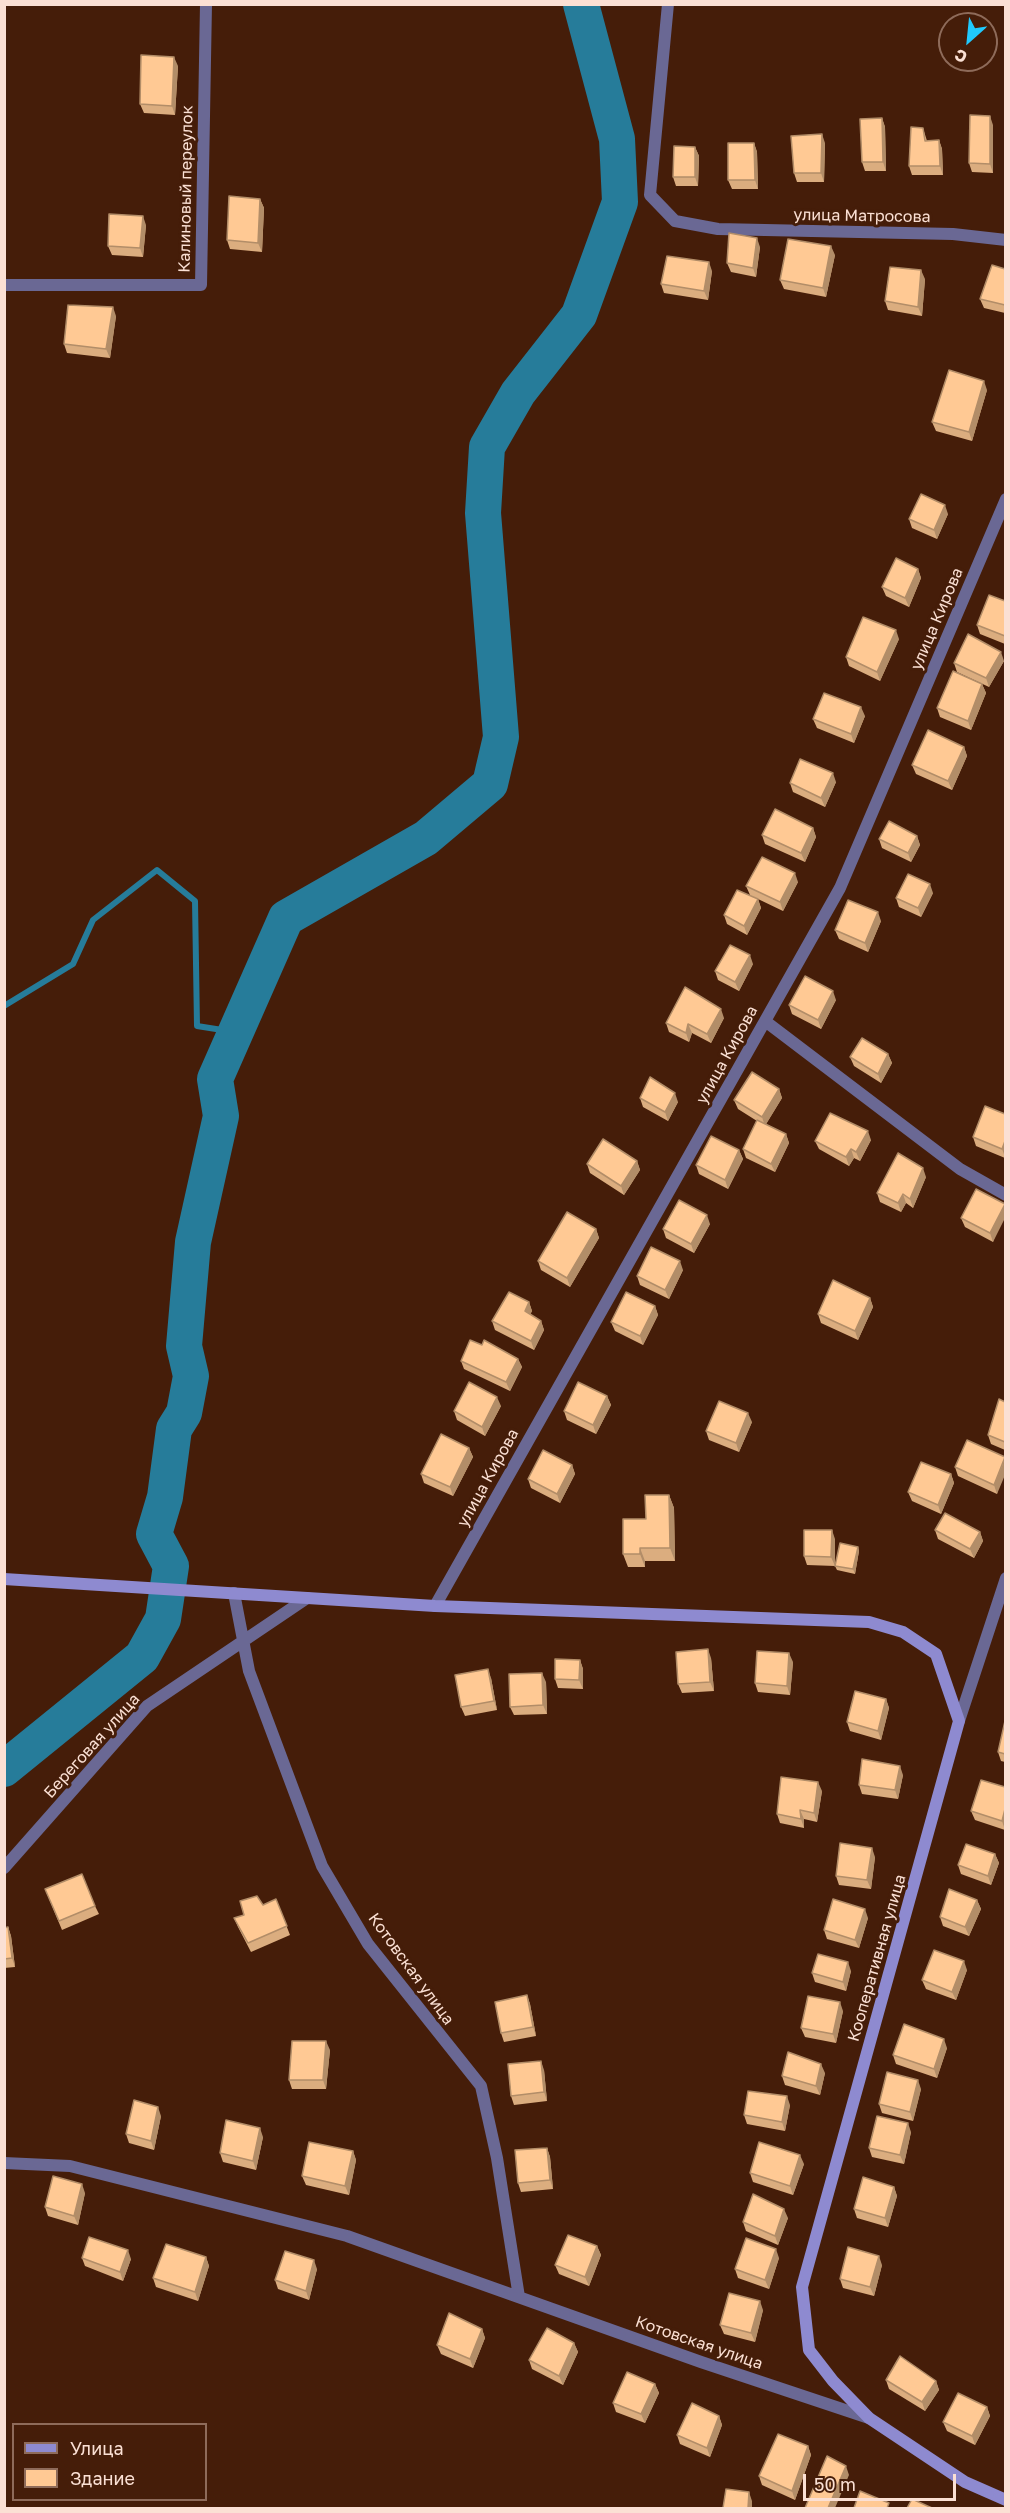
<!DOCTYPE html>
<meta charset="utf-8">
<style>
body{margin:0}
#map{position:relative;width:1010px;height:2513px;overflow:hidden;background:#451d09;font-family:"Golos Text",sans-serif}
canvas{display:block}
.frame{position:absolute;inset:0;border:6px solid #fbe0d4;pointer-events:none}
.legend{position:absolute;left:12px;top:2423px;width:195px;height:78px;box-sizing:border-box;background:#451d09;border:2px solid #8e6b5a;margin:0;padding:8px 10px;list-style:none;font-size:18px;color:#fbe0d4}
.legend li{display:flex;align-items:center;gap:12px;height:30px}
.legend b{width:30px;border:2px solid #8e6b5a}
.north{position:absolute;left:938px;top:12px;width:60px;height:60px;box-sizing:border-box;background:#451d09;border:2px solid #8e6b5a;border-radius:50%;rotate:207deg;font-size:16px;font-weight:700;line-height:24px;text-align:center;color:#fbe0d4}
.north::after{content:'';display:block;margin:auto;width:21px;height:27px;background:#20c9fd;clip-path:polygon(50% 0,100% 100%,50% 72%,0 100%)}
.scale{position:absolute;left:803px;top:2474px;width:153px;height:27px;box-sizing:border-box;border:3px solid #fbe0d4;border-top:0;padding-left:8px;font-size:18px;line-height:21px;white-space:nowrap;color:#fbe0d4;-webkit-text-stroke:4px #451d09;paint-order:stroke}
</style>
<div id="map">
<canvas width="1010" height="2513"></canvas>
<div class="frame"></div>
<ul class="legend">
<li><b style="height:8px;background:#8e8ad0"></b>Улица</li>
<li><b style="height:16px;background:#ffc994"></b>Здание</li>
</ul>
<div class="north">С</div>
<div class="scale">50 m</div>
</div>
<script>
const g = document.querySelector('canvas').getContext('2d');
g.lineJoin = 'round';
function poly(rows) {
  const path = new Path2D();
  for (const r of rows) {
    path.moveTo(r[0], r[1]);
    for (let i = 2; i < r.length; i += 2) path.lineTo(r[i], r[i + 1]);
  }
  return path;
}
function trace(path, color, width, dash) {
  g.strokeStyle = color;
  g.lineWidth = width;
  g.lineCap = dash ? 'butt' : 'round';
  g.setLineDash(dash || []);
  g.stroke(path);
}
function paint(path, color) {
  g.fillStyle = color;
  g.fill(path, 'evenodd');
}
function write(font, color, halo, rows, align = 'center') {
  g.font = font + ' "Golos Text",sans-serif';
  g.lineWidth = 6;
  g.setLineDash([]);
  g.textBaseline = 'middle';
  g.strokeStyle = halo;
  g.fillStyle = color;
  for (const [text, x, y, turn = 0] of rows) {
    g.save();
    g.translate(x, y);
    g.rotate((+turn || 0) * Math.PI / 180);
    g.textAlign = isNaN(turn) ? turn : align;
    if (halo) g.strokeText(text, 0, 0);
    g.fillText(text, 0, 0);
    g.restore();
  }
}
trace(poly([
 [4,1006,73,964,93,920,157,870,195,901,197,1026,235,1032]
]), '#267c9a', 6);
trace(poly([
 [4,1769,142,1657,163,1619,171,1566,154,1534,165,1497,174,1429,184,1413,191,1376,184,1346,193,1242,221,1116,215,1079,286,918,426,838,490,784,501,737,483,513,487,447,518,393,579,315,620,202,617,139,581,4]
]), '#267c9a', 36);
trace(poly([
 [668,4,650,195,675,221,718,229,953,234,1006,240],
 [4,285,201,285,206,4],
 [765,1021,960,1169,1006,1195],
 [234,1593,249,1671,322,1866,368,1944,481,2086,497,2158,519,2297],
 [435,1606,840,888,1006,499],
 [959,1721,1006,1578],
 [4,1868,147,1706,307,1598],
 [4,2163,70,2166,347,2236,701,2362,869,2418]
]), '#6a6894', 12);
trace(poly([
 [4,1579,435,1606,869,1622,903,1632,936,1654,959,1721,802,2287,809,2350,833,2381,869,2418,965,2482,1006,2500]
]), '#8e8ad0', 12);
paint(poly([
 [178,66,175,115,144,113,140,104],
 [882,118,885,127,886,171,865,171,862,162],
 [993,125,993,173,972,172,969,163],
 [923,128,927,141,939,140,942,149,943,175,912,175,909,166],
 [754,143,757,152,758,189,732,189,728,180],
 [825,143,824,182,797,182,794,173],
 [695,147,699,156,698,186,676,186,673,177],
 [260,199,264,208,262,252,230,249,227,240],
 [146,225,143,257,112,255,108,246],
 [760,247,756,277,731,272,727,263],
 [835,255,826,297,784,289,780,280],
 [1005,269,1005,313,984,308,980,299],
 [712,271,708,300,664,293,661,284],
 [925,279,922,316,888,310,885,301],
 [116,316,110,358,67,353,64,344],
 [987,390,972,441,936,431,932,422],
 [948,514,937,539,912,528,909,519],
 [918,569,921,578,909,607,886,596,882,587],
 [1005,601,1005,644,980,634,977,625],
 [899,639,880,681,849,666,846,657],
 [1004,661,989,687,957,672,954,663],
 [982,684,986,693,971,730,940,717,937,708],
 [865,716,854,743,817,728,813,719],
 [964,747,967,756,952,790,916,774,912,765],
 [836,782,825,807,793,792,790,783],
 [813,828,816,837,805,862,765,844,762,835],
 [917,836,920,845,911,862,882,848,879,839],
 [798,882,783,911,758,899,761,908,747,935,727,924,724,915,750,895,746,886],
 [933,893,921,917,899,907,896,898],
 [881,921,868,952,839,939,835,930],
 [753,964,739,991,718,980,715,971],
 [836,1000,821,1029,792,1014,789,1005],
 [724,1018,711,1043,692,1033,689,1042,669,1032,666,1023],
 [888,1054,892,1063,881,1083,854,1066,850,1057],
 [779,1089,782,1098,766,1124,786,1134,789,1143,775,1172,746,1158,743,1149,757,1121,738,1109,734,1100],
 [640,1098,678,1102,668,1121,643,1107],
 [1005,1114,1005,1158,976,1146,973,1137],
 [871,1140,860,1161,854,1158,849,1166,819,1149,815,1141],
 [739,1150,743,1159,728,1189,699,1174,696,1165],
 [637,1161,640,1170,624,1195,590,1173,587,1164],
 [926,1177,913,1208,906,1203,901,1212,880,1202,877,1193],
 [1005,1206,993,1242,965,1227,961,1218],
 [710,1224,694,1253,666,1238,663,1229],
 [596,1229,599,1238,570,1287,541,1270,538,1261],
 [683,1270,669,1299,640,1285,637,1276],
 [870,1298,873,1307,858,1340,821,1323,818,1314],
 [529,1302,532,1311,530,1314,541,1321,544,1330,534,1350,495,1330,492,1321],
 [655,1306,658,1315,643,1345,615,1331,611,1322],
 [482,1345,518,1359,522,1367,510,1391,464,1369,461,1361],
 [607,1396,611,1405,596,1434,567,1420,564,1411],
 [1005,1402,1005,1450,991,1444,988,1435],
 [501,1406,485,1436,457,1420,454,1411],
 [752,1422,739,1452,709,1440,706,1431],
 [469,1448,473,1457,453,1496,424,1483,421,1474],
 [1005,1457,997,1494,958,1476,955,1467],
 [572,1465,575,1474,560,1503,531,1488,528,1479],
 [951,1474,954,1483,941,1514,912,1501,908,1492],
 [669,1495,674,1508,675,1561,645,1561,645,1567,628,1567,623,1554,646,1519],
 [935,1530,980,1532,983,1541,974,1558,938,1539],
 [835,1539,835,1566,807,1565,804,1556],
 [858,1547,859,1551,855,1574,837,1570,835,1566],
 [711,1658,714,1691,682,1693,678,1684],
 [580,1660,583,1669,583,1689,558,1688,555,1679],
 [793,1662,790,1695,758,1692,755,1683],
 [491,1678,497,1710,465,1716,461,1707],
 [546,1682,547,1714,514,1715,510,1707],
 [886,1699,889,1708,881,1740,850,1731,847,1722],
 [1005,1721,1005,1762,1001,1761,998,1752],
 [903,1775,898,1799,862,1794,859,1785],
 [1005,1787,1005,1830,975,1820,971,1811],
 [822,1791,817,1822,804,1819,804,1828,780,1823,777,1814],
 [995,1854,999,1863,991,1885,961,1874,958,1865],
 [875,1857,871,1889,839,1885,836,1876],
 [45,1889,95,1906,99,1914,62,1930],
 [276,1899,290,1935,251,1952,238,1927,234,1918,244,1915],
 [977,1900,981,1909,969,1936,943,1926,940,1917],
 [868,1918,859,1948,827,1939,824,1930],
 [8,1927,11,1936,15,1967,4,1968,4,1928],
 [967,1970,956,2000,926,1989,922,1980],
 [851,1971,846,1991,815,1982,812,1973],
 [527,1995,530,2004,536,2036,504,2042,501,2033],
 [843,2011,836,2043,805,2037,801,2028],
 [947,2048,937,2078,896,2064,893,2055],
 [330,2050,326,2089,292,2089,289,2080],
 [544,2070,547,2101,514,2105,511,2096],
 [825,2073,820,2095,785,2085,782,2076],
 [921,2089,913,2121,882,2113,879,2104],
 [790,2105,785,2131,747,2124,744,2115],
 [161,2116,154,2150,129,2143,126,2134],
 [911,2132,904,2164,872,2157,869,2148],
 [263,2137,256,2170,223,2162,220,2153],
 [547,2148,550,2157,553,2189,521,2192,518,2183],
 [353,2151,356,2160,349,2195,306,2185,302,2176],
 [804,2164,793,2195,753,2182,750,2173],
 [894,2187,897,2196,888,2227,857,2218,854,2209],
 [85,2193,78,2225,48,2216,45,2207],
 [788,2218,778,2245,746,2231,743,2222],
 [597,2246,601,2255,589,2286,559,2274,555,2265],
 [206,2257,209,2266,198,2301,156,2287,153,2278],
 [82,2258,131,2259,123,2281,85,2266],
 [779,2258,769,2289,738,2278,735,2269],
 [882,2265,874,2296,843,2288,840,2279],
 [317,2269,309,2300,278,2289,275,2280],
 [763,2310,755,2342,724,2334,720,2325],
 [482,2329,485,2338,473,2368,441,2354,437,2345],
 [574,2343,578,2352,563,2385,532,2369,529,2360],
 [886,2380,936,2381,939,2390,925,2411,889,2389],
 [655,2384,659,2393,645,2423,616,2412,613,2403],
 [987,2407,990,2416,975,2445,947,2431,943,2422],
 [719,2416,722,2425,710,2457,680,2444,677,2435],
 [808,2446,811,2455,795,2500,762,2485,759,2476]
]), '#dbad7f');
paint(poly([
 [174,57,178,66,175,115,172,106],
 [990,116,993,125,993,173,990,164],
 [882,118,885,127,886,171,883,162],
 [822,134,825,143,824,182,821,173],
 [939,140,942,149,943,175,940,166],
 [754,143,757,152,758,189,755,180],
 [695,147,699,156,698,186,695,177],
 [260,199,264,208,262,252,258,243],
 [143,216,146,225,143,257,140,248],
 [757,238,760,247,756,277,753,268],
 [831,246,835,255,826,297,823,288],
 [709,262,712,271,708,300,704,291],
 [921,270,925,279,922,316,918,307],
 [113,307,116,316,110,358,106,349],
 [984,381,987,390,972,441,969,432],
 [945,505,948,514,937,539,934,530],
 [918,569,921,578,909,607,905,598],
 [896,630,899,639,880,681,877,672],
 [1001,652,1004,661,989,687,986,678],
 [982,684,986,693,971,730,968,721],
 [861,707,865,716,854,743,851,734],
 [964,747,967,756,952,790,948,781],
 [833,773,836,782,825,807,821,798],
 [813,828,816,837,805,862,801,853],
 [917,836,920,845,911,862,908,853],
 [795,873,798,882,783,911,780,902],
 [930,884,933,893,921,917,918,908],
 [758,899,761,908,747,935,744,926],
 [878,912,881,921,868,952,865,943],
 [750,955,753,964,739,991,735,982],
 [833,991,836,1000,821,1029,818,1020],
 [721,1009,724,1018,711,1043,707,1034],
 [688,1024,692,1033,689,1042,686,1033],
 [888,1054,892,1063,881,1083,878,1074],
 [779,1089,782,1098,765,1126,762,1117],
 [675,1093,678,1102,668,1121,665,1112],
 [868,1131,871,1140,860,1161,856,1152],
 [786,1134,789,1143,775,1172,771,1164],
 [1005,1141,1005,1157,1002,1149],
 [851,1149,854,1158,849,1166,846,1157],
 [739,1150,743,1159,728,1189,725,1180],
 [637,1161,640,1170,624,1195,621,1186],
 [923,1168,926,1177,913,1208,910,1199],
 [903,1194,906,1203,901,1212,898,1203],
 [1005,1204,1005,1218,993,1242,990,1233],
 [707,1215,710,1224,694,1253,691,1244],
 [596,1229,599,1238,570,1287,567,1278],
 [680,1261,683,1270,669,1299,665,1290],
 [870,1298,873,1307,858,1340,855,1331],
 [529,1302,532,1311,528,1320,525,1311],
 [655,1306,658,1315,643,1345,640,1336],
 [541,1321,544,1330,534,1350,531,1341],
 [518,1359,522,1367,510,1391,506,1382],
 [607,1396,611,1405,596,1434,593,1425],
 [497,1397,501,1406,485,1436,482,1427],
 [748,1413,752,1422,739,1452,736,1443],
 [469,1448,473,1457,453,1496,450,1487],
 [1005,1459,1005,1475,997,1494,994,1485],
 [572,1465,575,1474,560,1503,557,1494],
 [951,1474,954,1483,941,1514,938,1505],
 [669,1495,674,1508,675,1561,670,1548],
 [832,1530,835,1539,835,1566,831,1557],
 [980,1532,983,1541,974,1558,970,1549],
 [858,1547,859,1551,855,1574,853,1569],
 [640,1548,645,1561,645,1567,640,1554],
 [708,1649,711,1658,714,1691,710,1682],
 [789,1653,793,1662,790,1695,787,1686],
 [580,1660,583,1669,583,1689,579,1680],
 [488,1669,491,1678,497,1710,494,1701],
 [542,1673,546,1682,547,1714,543,1705],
 [886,1699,889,1708,881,1740,878,1731],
 [900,1766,903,1775,898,1799,895,1790],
 [818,1782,822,1791,817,1822,814,1813],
 [1005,1809,1005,1830,1002,1821],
 [800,1810,804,1819,804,1828,801,1819],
 [872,1848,875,1857,871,1889,867,1880],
 [995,1854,999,1863,991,1885,988,1876],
 [977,1900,981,1909,969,1936,965,1927],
 [865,1909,868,1918,859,1948,855,1940],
 [8,1927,11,1936,15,1967,12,1958],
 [964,1961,967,1970,956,2000,952,1992],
 [848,1962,851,1971,846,1991,843,1982],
 [527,1995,530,2004,536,2036,533,2027],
 [840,2002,843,2011,836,2043,833,2034],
 [944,2039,947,2048,937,2078,934,2069],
 [326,2041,330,2050,326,2089,323,2080],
 [541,2061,544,2070,547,2101,544,2092],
 [821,2064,825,2073,820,2095,816,2086],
 [918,2080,921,2089,913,2121,910,2112],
 [787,2096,790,2105,785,2131,782,2122],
 [158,2107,161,2116,154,2150,151,2141],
 [908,2123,911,2132,904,2164,900,2155],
 [260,2128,263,2137,256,2170,253,2161],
 [547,2148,550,2157,553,2189,550,2180],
 [353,2151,356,2160,349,2195,345,2186],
 [800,2155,804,2164,793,2195,790,2186],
 [82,2184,85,2193,78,2225,74,2216],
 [894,2187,897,2196,888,2227,885,2218],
 [784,2209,788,2218,778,2245,775,2236],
 [597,2246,601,2255,589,2286,585,2277],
 [776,2249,779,2258,769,2289,765,2280],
 [128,2250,131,2259,123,2281,120,2272],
 [879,2256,882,2265,874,2296,870,2287],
 [206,2257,209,2266,198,2301,195,2292],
 [314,2260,317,2269,309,2300,306,2291],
 [760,2301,763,2310,755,2342,751,2333],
 [482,2329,485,2338,473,2368,470,2359],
 [574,2343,578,2352,563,2385,559,2376],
 [936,2381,939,2390,925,2411,922,2402],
 [655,2384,659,2393,645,2423,641,2414],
 [987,2407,990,2416,975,2445,972,2436],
 [719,2416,722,2425,710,2457,707,2448],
 [808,2446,811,2455,795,2500,792,2491],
 [846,2466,849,2475,835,2508,828,2508],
 [749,2492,752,2501,752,2508,748,2508]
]), '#b28d68');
const building = poly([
 [141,55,174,57,172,106,140,104,141,55],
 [970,115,990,116,990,164,969,163,970,115],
 [882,118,883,162,862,162,860,119,882,118],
 [911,127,923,128,925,141,939,140,940,166,909,166,911,127],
 [822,134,821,173,794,173,791,136,822,134],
 [728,143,754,143,755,180,728,180,728,143],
 [674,146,695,147,695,177,673,177,674,146],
 [229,196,260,199,258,243,227,240,229,196],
 [109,214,143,216,140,248,108,246,109,214],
 [729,233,757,238,753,268,727,263,729,233],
 [788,239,831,246,823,288,780,280,788,239],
 [667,256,709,262,704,291,661,284,667,256],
 [992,265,1005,269,1005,305,980,299,992,265],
 [890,267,921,270,918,307,885,301,890,267],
 [68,305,113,307,106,349,64,344,68,305],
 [949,370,984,381,969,432,932,422,949,370],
 [921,494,945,505,934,530,909,519,921,494],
 [896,558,918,569,905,598,882,587,896,558],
 [989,595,1005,601,1005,636,977,625,989,595],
 [863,617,896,630,877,672,846,657,863,617],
 [968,634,1001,652,986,678,954,663,968,634],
 [953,671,982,684,968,721,937,708,953,671],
 [824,693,861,707,851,734,813,719,824,693],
 [928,730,964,747,948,781,912,765,928,730],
 [800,759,833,773,821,798,790,783,800,759],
 [775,809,813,828,801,853,762,835,775,809],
 [889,821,917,836,908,853,879,839,889,821],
 [762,857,795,873,780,902,746,886,762,857],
 [908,874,930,884,918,908,896,898,908,874],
 [737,890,758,899,744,926,724,915,737,890],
 [848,900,878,912,865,943,835,930,848,900],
 [730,945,750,955,735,982,715,971,730,945],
 [805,976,833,991,818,1020,789,1005,805,976],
 [685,987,721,1009,707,1034,688,1024,686,1033,666,1023,685,987],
 [862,1038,888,1054,878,1074,850,1057,862,1038],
 [752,1072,779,1089,762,1117,734,1100,752,1072],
 [650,1077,675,1093,665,1112,640,1098,650,1077],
 [985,1106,1005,1114,1005,1141,1002,1149,973,1137,985,1106],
 [830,1113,868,1131,856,1152,851,1149,846,1157,815,1141,830,1113],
 [757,1120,786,1134,771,1164,743,1149,757,1120],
 [711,1136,739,1150,725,1180,696,1165,711,1136],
 [603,1139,637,1161,621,1186,587,1164,603,1139],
 [898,1153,923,1168,910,1199,903,1194,898,1203,877,1193,898,1153],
 [976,1189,1005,1204,990,1233,961,1218,976,1189],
 [679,1200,707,1215,691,1244,663,1229,679,1200],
 [567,1212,596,1229,567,1278,538,1261,567,1212],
 [651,1247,680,1261,665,1290,637,1276,651,1247],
 [833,1280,870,1298,855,1331,818,1314,833,1280],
 [509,1292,529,1302,525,1311,541,1321,531,1341,492,1321,509,1292],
 [626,1292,655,1306,640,1336,611,1322,626,1292],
 [470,1340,482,1345,484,1340,518,1359,506,1382,461,1361,470,1340],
 [469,1382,497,1397,482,1427,454,1411,469,1382],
 [578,1382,607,1396,593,1425,564,1411,578,1382],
 [999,1399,1005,1402,1005,1442,988,1435,999,1399],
 [719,1401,748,1413,736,1443,706,1431,719,1401],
 [441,1434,469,1448,450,1487,421,1474,441,1434],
 [967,1440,1005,1457,994,1485,955,1467,967,1440],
 [543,1450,572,1465,557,1494,528,1479,543,1450],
 [921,1462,951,1474,938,1505,908,1492,921,1462],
 [645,1495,669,1495,670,1548,640,1548,640,1554,623,1554,623,1519,646,1519,645,1495],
 [945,1513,980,1532,970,1549,935,1530,945,1513],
 [804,1530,832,1530,831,1557,804,1556,804,1530],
 [840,1543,858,1547,853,1569,835,1566,840,1543],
 [708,1649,710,1682,678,1684,676,1652,708,1649],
 [757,1651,789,1653,787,1686,755,1683,757,1651],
 [555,1659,580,1660,579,1680,555,1679,555,1659],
 [488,1669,494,1701,461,1707,455,1675,488,1669],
 [542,1673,543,1705,510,1707,509,1674,542,1673],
 [855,1691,886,1699,878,1731,847,1722,855,1691],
 [1005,1721,1005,1754,998,1752,1005,1721],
 [862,1759,900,1766,895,1790,859,1785,862,1759],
 [781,1777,818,1782,814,1813,800,1810,801,1819,777,1814,781,1777],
 [981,1780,1005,1787,1005,1809,1002,1821,971,1811,981,1780],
 [840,1843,872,1848,867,1880,836,1876,840,1843],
 [966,1844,995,1854,988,1876,958,1865,966,1844],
 [82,1874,95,1906,59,1921,45,1889,82,1874],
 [949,1889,977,1900,965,1927,940,1917,949,1889],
 [257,1896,263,1905,276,1899,287,1926,248,1943,234,1918,244,1915,240,1901,257,1896],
 [833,1899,865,1909,855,1940,824,1930,833,1899],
 [8,1927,12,1958,4,1959,4,1928,8,1927],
 [934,1950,964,1961,952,1992,922,1980,934,1950],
 [818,1954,848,1962,843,1982,812,1973,818,1954],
 [527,1995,533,2027,501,2033,495,2002,527,1995],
 [808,1996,840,2002,833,2034,801,2028,808,1996],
 [904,2024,944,2039,934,2069,893,2055,904,2024],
 [292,2041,326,2041,323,2080,289,2080,292,2041],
 [788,2052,821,2064,816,2086,782,2076,788,2052],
 [541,2061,544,2092,511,2096,508,2064,541,2061],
 [887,2072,918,2080,910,2112,879,2104,887,2072],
 [748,2091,787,2096,782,2122,744,2115,748,2091],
 [134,2100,158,2107,151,2141,126,2134,134,2100],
 [877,2116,908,2123,900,2155,869,2148,877,2116],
 [226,2120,260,2128,253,2161,220,2153,226,2120],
 [309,2142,353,2151,345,2186,302,2176,309,2142],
 [759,2142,800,2155,790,2186,750,2173,759,2142],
 [547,2148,550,2180,518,2183,515,2150,547,2148],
 [53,2176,82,2184,74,2216,45,2207,53,2176],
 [863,2177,894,2187,885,2218,854,2209,863,2177],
 [753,2194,784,2209,775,2236,743,2222,753,2194],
 [568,2235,597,2246,585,2277,555,2265,568,2235],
 [89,2237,128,2250,120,2272,82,2258,89,2237],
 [746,2238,776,2249,765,2280,735,2269,746,2238],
 [166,2244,206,2257,195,2292,153,2278,166,2244],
 [848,2247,879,2256,870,2287,840,2279,848,2247],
 [285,2251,314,2260,306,2291,275,2280,285,2251],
 [729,2293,760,2301,751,2333,720,2325,729,2293],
 [449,2313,482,2329,470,2359,437,2345,449,2313],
 [547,2328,574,2343,559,2376,529,2360,547,2328],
 [900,2356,936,2381,922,2402,886,2380,900,2356],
 [627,2372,655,2384,641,2414,613,2403,627,2372],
 [958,2393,987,2407,972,2436,943,2422,958,2393],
 [692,2403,719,2416,707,2448,677,2435,692,2403],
 [778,2434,808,2446,792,2491,759,2476,778,2434],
 [827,2456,846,2466,828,2508,805,2508,827,2456],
 [726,2489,749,2492,748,2508,723,2508,726,2489],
 [860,2491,889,2503,887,2508,854,2508,860,2491],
 [912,2499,932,2508,907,2508,912,2499]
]);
paint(building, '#ffc994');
trace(building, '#b28d68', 1.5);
write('16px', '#fbe0d4', '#451d09', [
 ["Калиновый переулок",186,189,-89],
 ["улица Матросова",862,216,1],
 ["улица Кирова",937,619,-67],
 ["улица Кирова",727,1055,-61],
 ["улица Кирова",488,1478,-61],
 ["Береговая улица",92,1746,-48],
 ["Кооперативная улица",877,1958,-74],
 ["Котовская улица",411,1969,54],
 ["Котовская улица",699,2343,19]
]);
</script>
